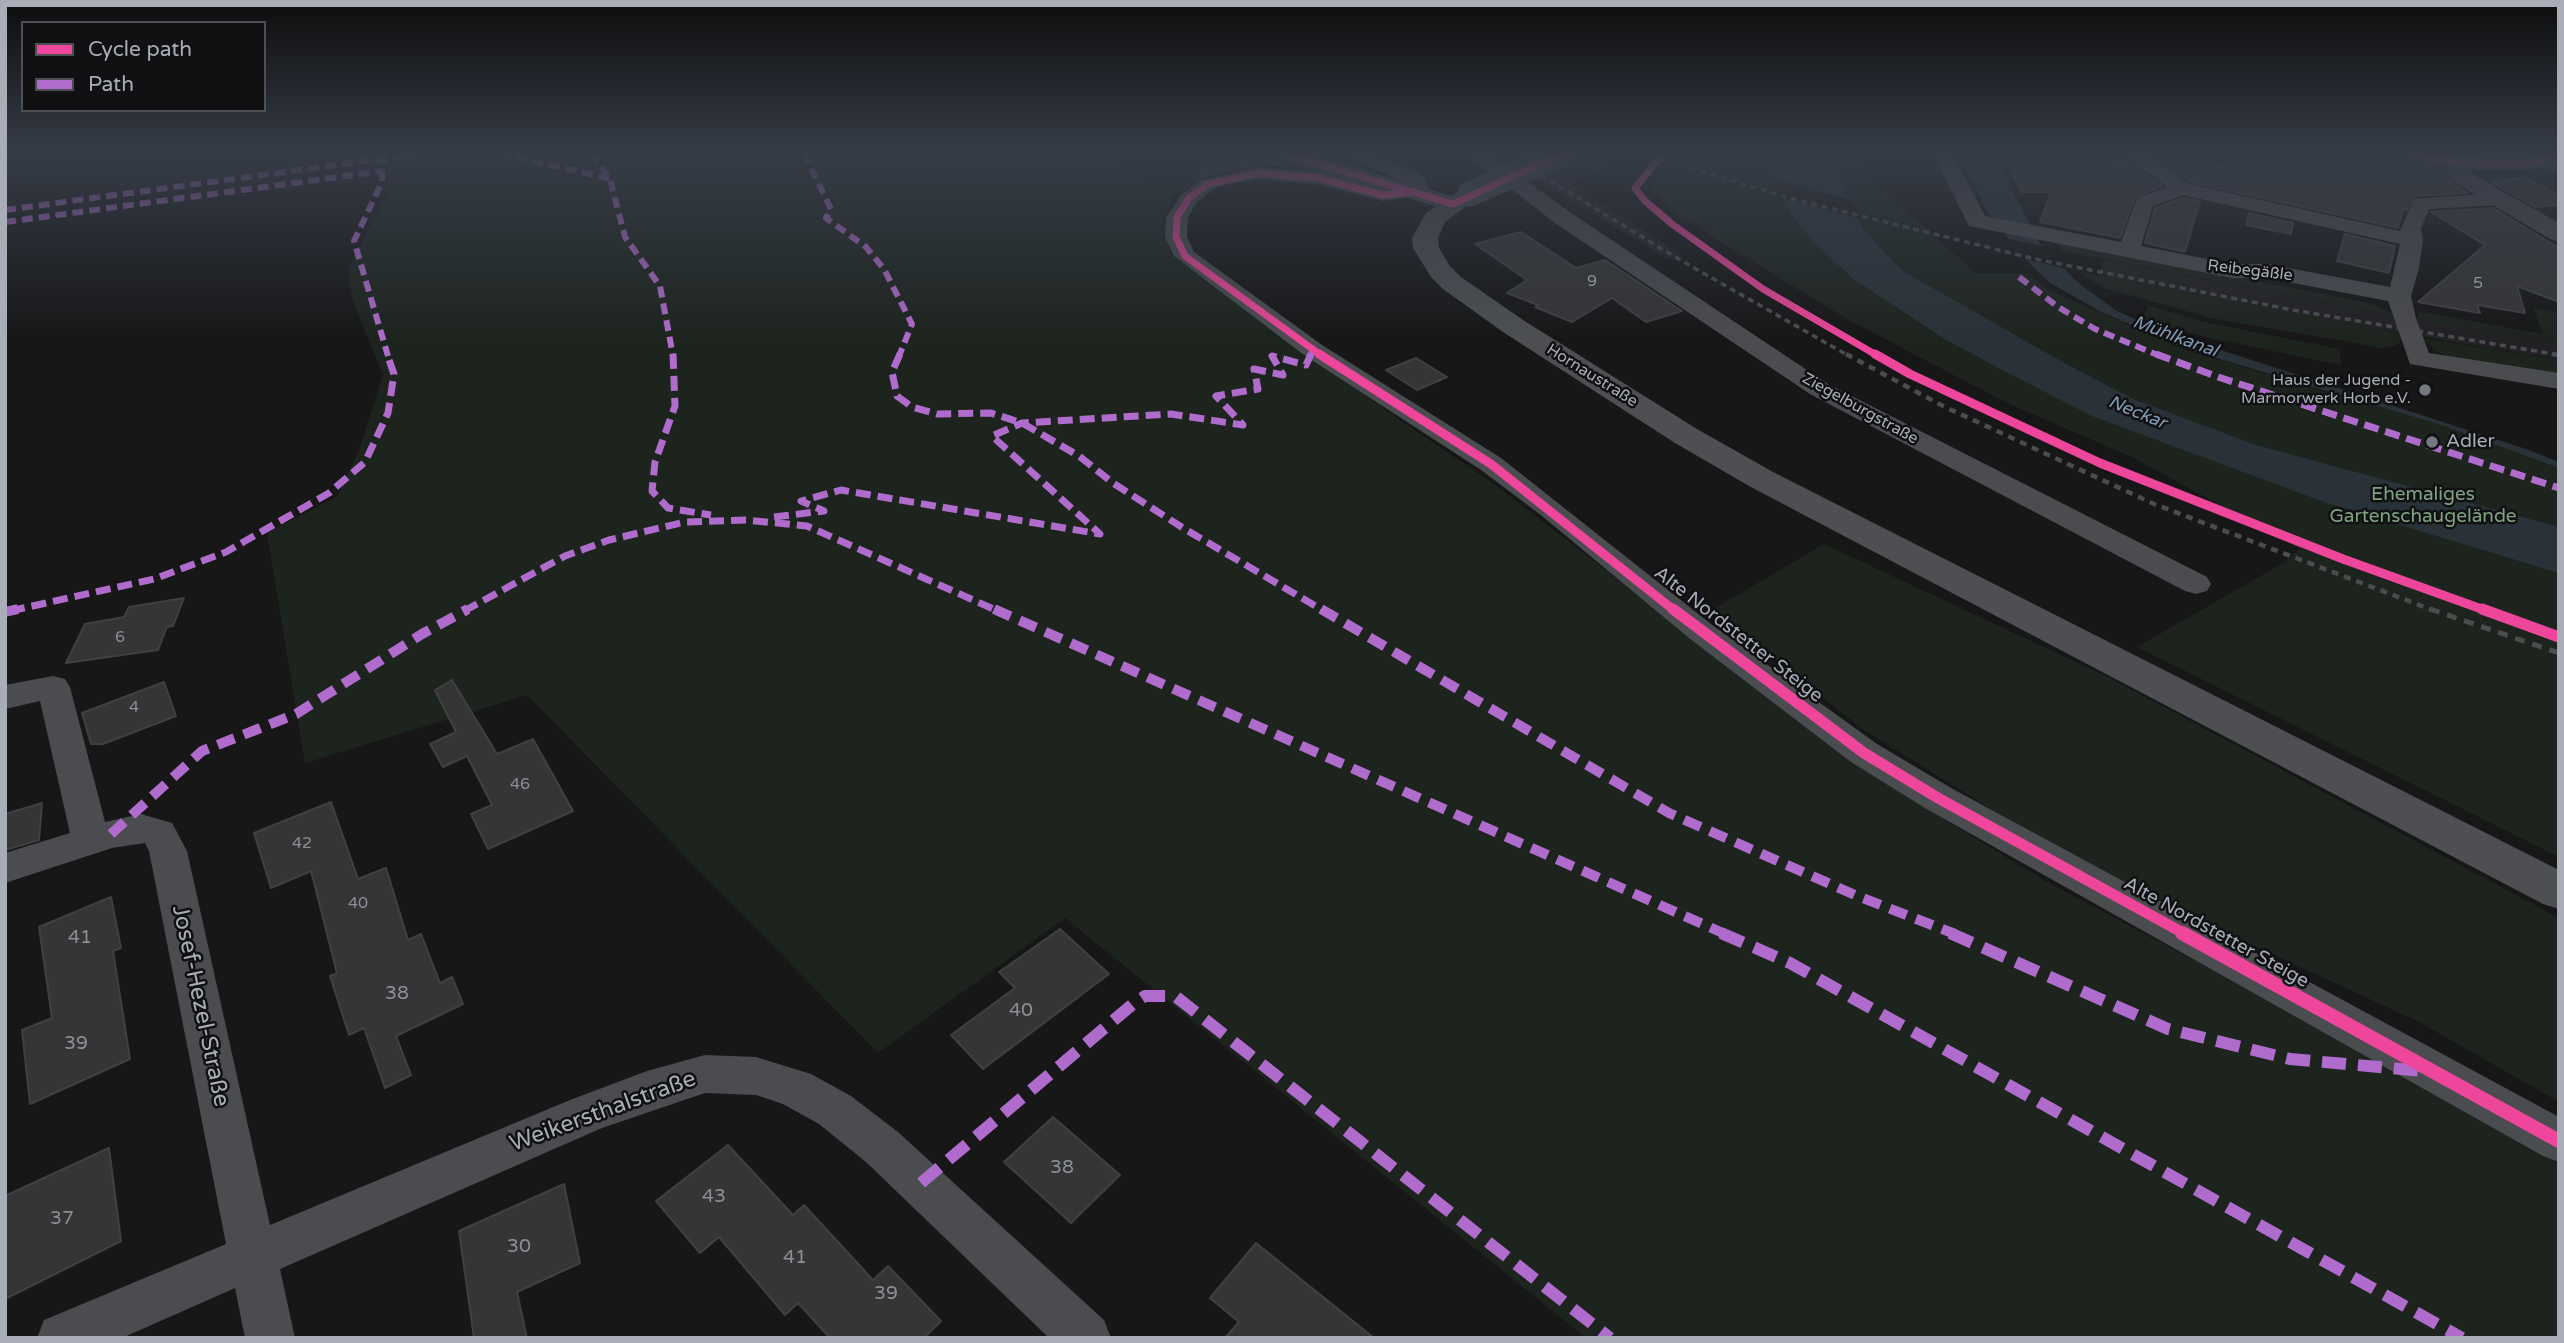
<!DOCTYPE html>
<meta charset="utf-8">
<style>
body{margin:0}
#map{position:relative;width:2564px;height:1343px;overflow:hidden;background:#171717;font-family:"Varela Round",sans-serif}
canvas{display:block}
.frame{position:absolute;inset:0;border:7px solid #a8adb8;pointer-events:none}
.legend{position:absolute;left:21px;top:21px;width:245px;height:91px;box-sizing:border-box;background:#111113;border:2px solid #4d4f55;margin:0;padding:9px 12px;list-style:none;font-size:21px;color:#a8adb8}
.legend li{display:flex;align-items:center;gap:14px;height:35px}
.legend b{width:35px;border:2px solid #4d4f55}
</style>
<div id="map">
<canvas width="2564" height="1343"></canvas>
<div class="frame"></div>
<ul class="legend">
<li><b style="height:9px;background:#ed469a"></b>Cycle path</li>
<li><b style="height:9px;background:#b06ccc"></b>Path</li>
</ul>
</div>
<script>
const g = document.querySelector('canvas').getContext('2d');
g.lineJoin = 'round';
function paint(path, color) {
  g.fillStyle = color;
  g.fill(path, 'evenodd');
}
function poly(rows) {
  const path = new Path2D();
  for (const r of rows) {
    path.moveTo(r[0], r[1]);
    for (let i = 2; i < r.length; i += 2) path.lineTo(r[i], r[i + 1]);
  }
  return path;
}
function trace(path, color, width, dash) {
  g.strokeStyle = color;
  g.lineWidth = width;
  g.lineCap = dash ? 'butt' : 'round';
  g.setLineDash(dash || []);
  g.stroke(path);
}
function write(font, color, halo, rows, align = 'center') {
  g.font = font + ' "Varela Round",sans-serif';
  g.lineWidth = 5;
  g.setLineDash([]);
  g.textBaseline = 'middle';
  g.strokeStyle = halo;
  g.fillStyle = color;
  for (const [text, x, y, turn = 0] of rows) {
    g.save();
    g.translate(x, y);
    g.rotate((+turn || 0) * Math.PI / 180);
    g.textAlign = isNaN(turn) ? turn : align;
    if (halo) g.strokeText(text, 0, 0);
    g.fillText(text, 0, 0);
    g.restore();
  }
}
paint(poly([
 [1495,153,1607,153,1611,163,1571,184,1682,255,1667,259],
 [2104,260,2396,316,2559,342,2559,360,2293,315,2098,275]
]), '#212123');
paint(poly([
 [396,153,1105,153,1139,179,1194,185,1174,195,1163,218,1171,254,1404,423,1494,484,1866,771,2047,882,2429,1085,2559,1159,2559,1338,1586,1338,1065,918,878,1053,527,695,305,763,267,533,338,496,360,447,383,375,352,299,348,268,397,177],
 [1674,153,1857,153,1877,186,1976,273,2027,273,2051,291,2186,350,2441,425,2559,468,2559,857,2137,647,2278,566,2300,549,2134,458,2005,402,1847,319,1724,244,1677,214,1652,190,1653,179],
 [2059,242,2363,302,2376,305,2396,316,2062,251,2058,244],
 [2077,271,2401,334,2400,342,2395,346,2382,348,2211,318,2104,288],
 [2149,306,2205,322,2340,349,2341,365,2204,337,2141,319],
 [2533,308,2559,313,2559,342,2417,320,2418,313,2422,312,2543,334],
 [2422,338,2559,360,2559,373,2450,357,2437,352],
 [1824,544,2110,678,2559,918,2559,1102,2419,1022,2085,867,1864,730,1712,610]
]), '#1d241e');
paint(poly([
 [1763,153,1828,153,1862,228,1901,270,2066,364,2133,399,2256,445,2559,527,2559,573,2327,503,2092,416,2008,373,1943,338,1851,277,1811,239,1791,214],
 [1960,153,1993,153,2039,242,2076,281,2115,310,2156,329,2526,449,2559,462,2559,468,2441,425,2186,349,2099,311,2049,282,2025,259,1986,210]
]), '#2a3239');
paint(poly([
 [1770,178,1851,200,1861,219,1779,197],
 [2004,238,2048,247,2068,269,2020,258]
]), '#171717');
const building = poly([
 [1203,153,1269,153,1273,161,1289,165,1258,164,1201,177,1203,153],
 [2001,153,2064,153,2076,164,2127,160,2162,186,2135,197,2120,238,2040,222,2051,192,2022,192,2001,153],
 [2174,153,2197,153,2226,168,2229,153,2401,153,2405,161,2444,168,2452,183,2467,193,2414,196,2406,211,2405,203,2398,228,2190,182,2154,156,2174,153],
 [2525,177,2559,196,2559,205,2535,207,2491,182,2525,177],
 [2183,198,2200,201,2185,252,2145,243,2155,208,2183,198],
 [2493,208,2559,248,2559,302,2517,286,2525,313,2477,305,2480,313,2418,302,2485,245,2431,212,2493,208],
 [2249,213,2293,223,2291,234,2246,225,2249,213],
 [1521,232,1576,268,1605,260,1682,311,1646,322,1612,298,1572,322,1535,307,1538,305,1507,293,1527,280,1475,244,1521,232],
 [2345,234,2395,246,2389,273,2337,261,2345,234],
 [1416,358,1447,377,1417,390,1386,370,1416,358],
 [184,598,173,626,167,627,158,650,66,663,85,624,124,617,129,607,184,598],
 [452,680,497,754,533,739,573,811,488,849,471,814,492,805,467,756,443,767,430,744,456,732,435,690,452,680],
 [164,682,176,716,103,744,91,744,82,713,164,682],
 [331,802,358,879,386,868,408,940,421,934,440,983,452,977,463,1004,396,1036,411,1075,385,1088,364,1028,349,1035,330,976,337,973,311,871,271,888,254,833,331,802],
 [42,803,39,840,5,850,5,814,42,803],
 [111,897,121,948,113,951,130,1059,30,1104,22,1030,52,1018,39,927,111,897],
 [1060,929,1109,974,983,1069,951,1035,1015,988,999,972,1060,929],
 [1053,1117,1120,1175,1071,1223,1004,1162,1053,1117],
 [728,1145,793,1215,804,1205,873,1280,888,1266,941,1321,924,1338,830,1338,798,1303,785,1315,719,1237,700,1253,656,1201,728,1145],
 [109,1148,121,1241,5,1299,5,1196,109,1148],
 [564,1184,580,1263,517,1292,527,1338,474,1338,459,1231,564,1184],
 [1256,1243,1374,1338,1225,1338,1239,1322,1210,1298,1256,1243]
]);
paint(building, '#353536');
trace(building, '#3f4043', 2);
paint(poly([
 [1342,153,1369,153,1422,175,1429,187,1421,196,1383,201,1317,184,1259,179,1234,183,1215,188,1197,202,1188,217,1187,237,1194,252,1322,345,1501,458,1711,624,1877,744,1951,788,2559,1117,2559,1162,2543,1156,1925,808,1851,762,1689,638,1542,516,1481,470,1304,355,1174,256,1165,237,1166,217,1182,194,1201,180,1259,167,1318,172,1383,189,1408,186,1407,183,1345,157,1342,153],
 [1465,153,1488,153,1571,213,1828,384,2207,577,2211,584,2207,591,2196,594,2185,591,1810,394,1555,223,1465,153],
 [1932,153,1952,153,1985,216,2121,242,2137,198,2167,187,2123,153,2146,153,2189,184,2400,231,2414,199,2498,193,2505,195,2508,199,2505,203,2498,205,2429,209,2421,228,2423,240,2419,268,2411,296,2416,318,2429,353,2559,373,2559,389,2410,364,2388,301,2267,278,2233,278,1969,226,1932,153],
 [2183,195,2400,244,2390,287,2267,264,2233,264,2141,246,2153,206,2183,195],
 [2542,154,2559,160,2559,173,2535,164,2532,160,2535,156,2542,154],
 [53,676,65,679,70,687,105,822,141,814,172,823,187,851,270,1225,570,1100,647,1071,705,1055,756,1057,811,1074,851,1096,898,1132,1104,1320,1111,1338,1049,1338,866,1162,819,1124,783,1104,756,1095,705,1093,602,1128,280,1269,295,1338,245,1338,235,1288,122,1338,37,1338,44,1320,226,1244,149,851,145,843,112,848,5,883,5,853,70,833,40,701,5,709,5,685,53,676]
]), '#4b4c50');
paint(poly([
 [1271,153,1307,153,1462,199,1465,204,1462,209,1453,211,1444,209,1274,158,1271,153],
 [2455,154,2463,156,2471,172,2477,177,2559,223,2559,242,2550,239,2453,181,2443,161,2447,156,2455,154]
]), '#4a4a4e');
paint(poly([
 [2403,153,2485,156,2559,153,2559,159,2550,165,2527,170,2485,170,2455,168,2414,160,2406,158,2403,153],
 [1470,187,1479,189,1482,194,1445,222,1438,238,1439,248,1450,266,1461,277,1523,320,1697,429,1773,472,2559,870,2559,909,2543,904,1749,486,1675,443,1503,332,1443,289,1431,277,1413,248,1412,238,1426,213,1461,189,1470,187]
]), '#4d4f52');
trace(poly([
 [1505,153,1675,257,1849,356],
 [1640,153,1797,200,2035,259,2293,310,2559,355]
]), '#4b4c4f', 3.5, [6, 4.5]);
trace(poly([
 [1846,354,1943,406,2154,504,2435,611],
 [2552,354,2559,355]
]), '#4b4c4f', 4.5, [7, 6]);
trace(poly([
 [2430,609,2559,653]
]), '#4b4c4f', 5, [10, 8]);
trace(poly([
 [1470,194,1563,153]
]), '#4d4f52', 25);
trace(poly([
 [383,153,382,182,354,241,388,356],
 [499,153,610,179],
 [591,153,610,179,625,237,660,286,673,356],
 [804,153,831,209,826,218,866,247,884,269,912,324,899,356],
 [5,210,424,153],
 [5,222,383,171],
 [2019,277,2058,307,2095,329,2160,356],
 [1310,356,1313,350]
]), '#b06ccc', 6, [11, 6]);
trace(poly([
 [673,354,675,406,655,462,652,491,668,508,711,515],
 [900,354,892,372,897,396,912,407,937,414,991,413,1022,423,1079,456,1113,483,1183,528,1324,611],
 [2156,354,2218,377,2559,488],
 [774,517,824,511,801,501,841,490,1100,534,992,436,1022,423,1171,414,1243,425,1216,396,1258,389,1254,369,1283,375,1272,356,1306,365,1311,354],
 [10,611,154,579,226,552,329,493,365,462,388,413,394,374,387,354],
 [464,611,565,556,609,540,685,522,746,520,807,526,998,611]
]), '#b06ccc', 7, [15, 7]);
trace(poly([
 [994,609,1725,934],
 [1321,609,1669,813,1855,895,1955,934],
 [5,612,18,609],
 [111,834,202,751,296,714,422,634,468,609]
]), '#b06ccc', 10, [18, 10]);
trace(poly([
 [1721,933,1790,963,2462,1338],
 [1950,933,2168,1029,2290,1059,2423,1071],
 [921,1183,1133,1004,1145,996,1175,996,1610,1338]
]), '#b06ccc', 12, [24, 12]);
trace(poly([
 [1282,153,1453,204,1563,153],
 [1664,153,1635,188,1644,200,1672,224,1763,289,1878,356],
 [2414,153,2455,161,2485,163,2527,163,2542,160,2552,153],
 [1322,356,1185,256,1176,237,1177,217,1189,198,1208,184,1259,173,1318,178,1383,195,1414,192]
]), '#ed469a', 7);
trace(poly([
 [1319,354,1491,464,1675,611],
 [1875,354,1910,374,2100,463,2343,559,2487,611]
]), '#ed469a', 9);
trace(poly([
 [1673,609,1864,753,1938,798,2185,934],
 [2482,609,2559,637]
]), '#ed469a', 11);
trace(poly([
 [2182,933,2559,1141]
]), '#ed469a', 14);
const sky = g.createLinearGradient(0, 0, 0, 341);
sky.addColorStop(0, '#0d0d0d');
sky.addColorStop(0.45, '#363c47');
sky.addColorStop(1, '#363c4700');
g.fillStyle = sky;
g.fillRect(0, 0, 2564, 341);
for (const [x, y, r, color] of [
 [2425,390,7,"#757880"],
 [2432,442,7,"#757880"]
]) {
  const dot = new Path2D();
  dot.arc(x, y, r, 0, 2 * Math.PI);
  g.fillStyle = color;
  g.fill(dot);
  trace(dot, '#111113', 2.5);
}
write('16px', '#a8adb8', '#111113', [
 ["Reibegäßle",2250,271,7],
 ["Hornaustraße",1592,376,32],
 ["Ziegelburgstraße",1860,409,29]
]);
write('16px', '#8b8f98', null, [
 ["9",1592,282],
 ["5",2478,284],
 ["6",120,638],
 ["4",134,708],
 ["46",520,785],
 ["42",302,844],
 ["40",358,904]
]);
write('16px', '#a8adb8', '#111113', [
 ["Haus der Jugend -",2411,381],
 ["Marmorwerk Horb e.V.",2411,399]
], 'right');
write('italic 18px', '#7f9bb3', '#111113', [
 ["Mühlkanal",2175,337,20],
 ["Neckar",2137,413,22]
]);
write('19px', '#a8adb8', '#111113', [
 ["Adler",2446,442]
], 'left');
write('19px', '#7fa381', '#111113', [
 ["Ehemaliges",2423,495],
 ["Gartenschaugelände",2423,517]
]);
write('19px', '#a8adb8', '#111113', [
 ["Alte Nordstetter Steige",1738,635,38],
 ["Alte Nordstetter Steige",2216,933,29]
]);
write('19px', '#8b8f98', null, [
 ["41",80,938],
 ["38",397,994],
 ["40",1021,1011],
 ["39",76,1044],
 ["38",1062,1168],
 ["43",714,1197],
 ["37",62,1219],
 ["30",519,1247],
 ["41",795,1258],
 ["39",886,1294]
]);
write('23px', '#a8adb8', '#111113', [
 ["Josef-Hezel-Straße",200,1006,78],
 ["Weikersthalstraße",603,1112,-20]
]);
</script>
